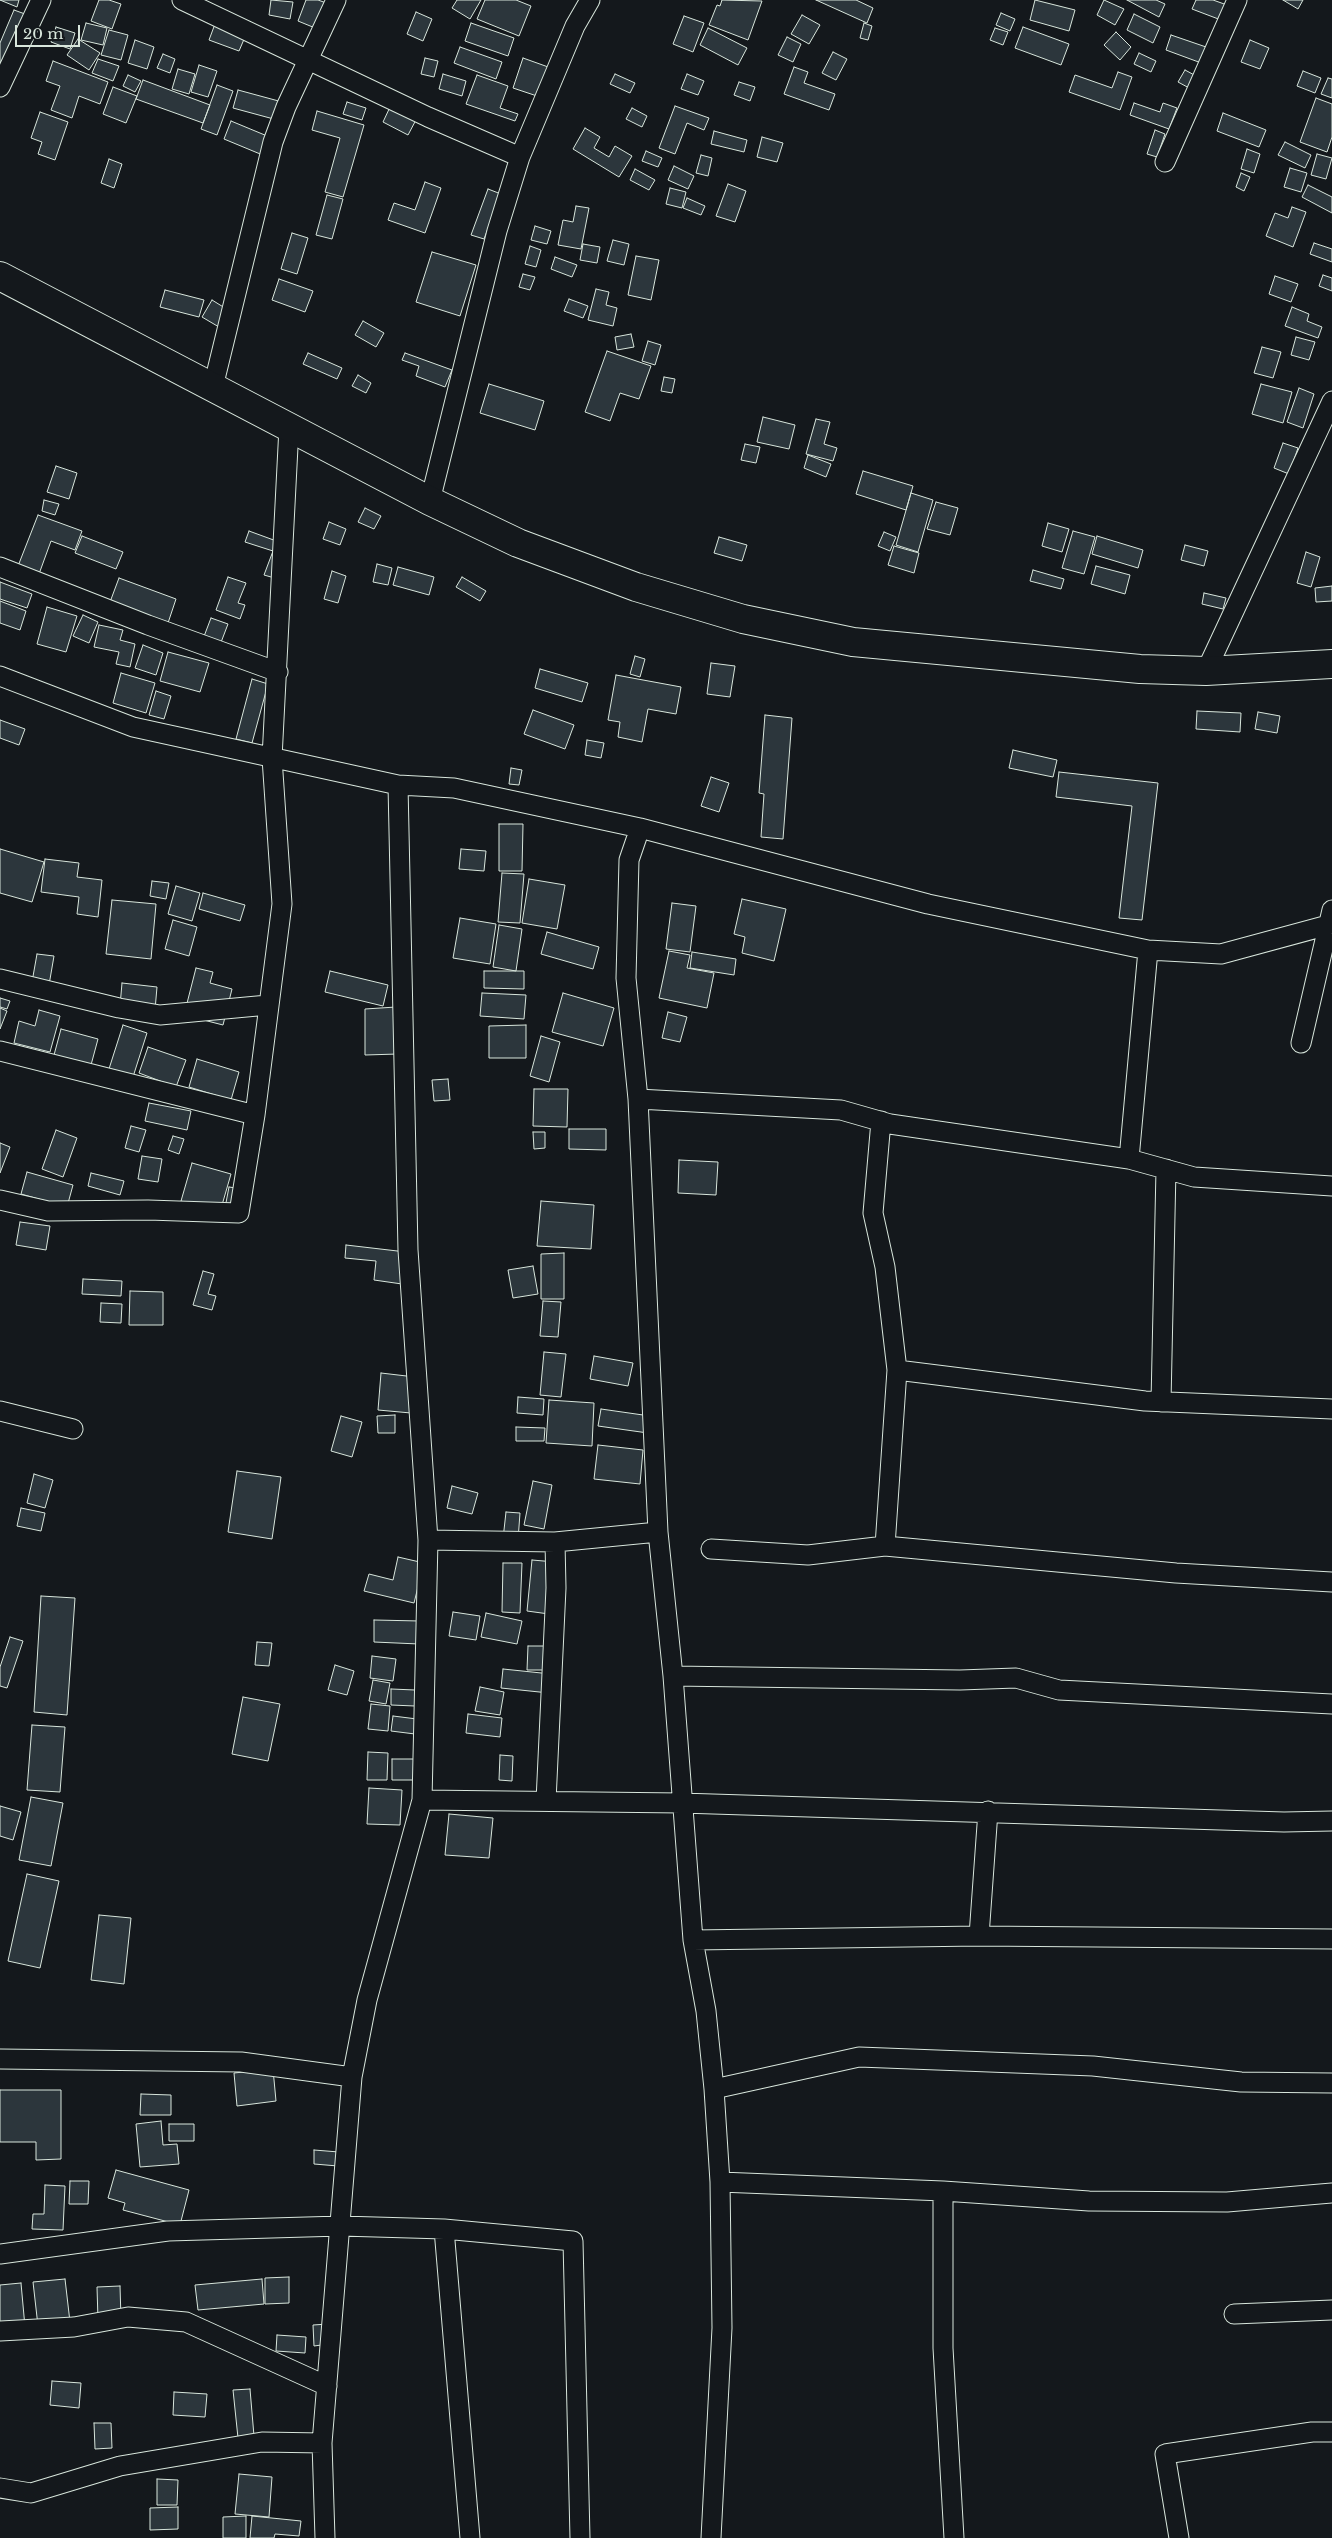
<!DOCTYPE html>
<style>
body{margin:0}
#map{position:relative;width:1332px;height:2538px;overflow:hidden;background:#14181c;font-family:"Libre Baskerville",serif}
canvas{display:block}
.scale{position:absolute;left:15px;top:25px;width:65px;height:22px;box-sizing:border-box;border:2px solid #d8e6dc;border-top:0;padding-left:6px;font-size:15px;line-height:18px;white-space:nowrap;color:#d8e6dc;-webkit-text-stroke:4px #14181c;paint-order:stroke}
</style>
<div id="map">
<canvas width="1332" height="2538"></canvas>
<div class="scale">20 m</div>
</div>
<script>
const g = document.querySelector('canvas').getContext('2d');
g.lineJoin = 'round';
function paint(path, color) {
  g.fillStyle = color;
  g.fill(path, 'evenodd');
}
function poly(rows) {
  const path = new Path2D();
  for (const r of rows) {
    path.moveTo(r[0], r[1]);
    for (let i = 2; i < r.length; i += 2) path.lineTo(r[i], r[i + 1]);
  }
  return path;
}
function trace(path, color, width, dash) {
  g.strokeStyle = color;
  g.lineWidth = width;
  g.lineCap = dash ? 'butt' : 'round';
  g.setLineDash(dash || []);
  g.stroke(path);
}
const building = poly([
 [0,0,19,0,17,7,0,0],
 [99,0,109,0,121,4,112,29,91,21,99,0],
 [271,0,293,2,290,19,269,15,271,0],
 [306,0,318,0,329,4,320,30,298,21,306,0],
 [457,0,481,0,470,19,452,8,457,0],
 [485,0,516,0,531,6,519,36,477,19,485,0],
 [722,0,762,1,748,40,709,25,717,5,720,6,722,0],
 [816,0,856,0,873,8,867,23,816,0],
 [1035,0,1075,10,1069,31,1030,20,1035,0],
 [1104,0,1124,9,1115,25,1097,15,1104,0],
 [1127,0,1156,0,1165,4,1159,17,1127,0],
 [1196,0,1213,0,1227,5,1221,20,1192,9,1196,0],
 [1283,0,1303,0,1298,9,1283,0],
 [14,10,36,18,17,68,0,62,0,43,14,10],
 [416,12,432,19,423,41,407,34,416,12],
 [1001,13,1015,19,1010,31,996,25,1001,13],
 [1134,14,1160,27,1153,43,1127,30,1134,14],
 [802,15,820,25,809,44,791,34,802,15],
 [684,16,704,23,693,52,673,44,684,16],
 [86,23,107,28,103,45,81,40,86,23],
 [471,23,514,38,508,56,465,41,471,23],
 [864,23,872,26,868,40,860,38,864,23],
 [215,24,245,37,239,51,209,40,215,24],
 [56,27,75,33,70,49,51,42,56,27],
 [1023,27,1069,44,1061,65,1015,48,1023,27],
 [708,28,747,48,738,65,700,45,708,28],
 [995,28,1008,32,1003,45,990,40,995,28],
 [109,30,128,35,121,60,101,55,109,30],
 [1116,32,1131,47,1120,60,1104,45,1116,32],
 [1171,35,1209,48,1204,64,1166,50,1171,35],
 [787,37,801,44,793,62,778,55,787,37],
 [78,39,100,53,89,70,67,55,78,39],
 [135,40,154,47,147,69,128,63,135,40],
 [1250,40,1269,48,1260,69,1241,62,1250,40],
 [460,47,502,62,496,79,454,63,460,47],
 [833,52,847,59,836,80,822,73,833,52],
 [1139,53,1156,61,1151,72,1134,64,1139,53],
 [163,54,175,59,170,73,157,68,163,54],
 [425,58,438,61,434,77,421,74,425,58],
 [523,58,551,68,540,97,513,88,523,58],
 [98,59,119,66,113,81,92,73,98,59],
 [53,61,108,82,100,104,79,96,72,118,51,110,60,86,46,81,53,61],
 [199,65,217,71,208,97,191,92,199,65],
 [794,67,808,72,804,83,835,94,829,110,784,94,794,67],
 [178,69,195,74,189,94,172,89,178,69],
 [1185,70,1198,77,1191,89,1178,82,1185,70],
 [1303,71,1321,78,1315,93,1297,86,1303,71],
 [1118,72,1132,77,1120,110,1069,92,1075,75,1112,88,1118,72],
 [443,74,466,81,462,96,439,89,443,74],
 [615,74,635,83,630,93,610,84,615,74],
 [687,74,704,81,698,95,681,89,687,74],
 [128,75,141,81,135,92,123,86,128,75],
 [477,75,508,86,500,108,518,114,515,121,466,104,477,75],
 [1328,78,1332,79,1332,98,1321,94,1328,78],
 [143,80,210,105,203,123,136,99,143,80],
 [739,82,755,87,750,101,734,95,739,82],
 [217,85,233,91,217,135,201,129,217,85],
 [113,87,137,96,126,123,103,114,113,87],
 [238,90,286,103,281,121,233,108,238,90],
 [1316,98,1332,104,1332,137,1327,152,1300,142,1316,98],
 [347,102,366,108,362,120,343,114,347,102],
 [1134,103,1160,112,1163,103,1177,108,1169,129,1130,115,1134,103],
 [391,105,417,118,408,135,383,122,391,105],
 [675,106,709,118,704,130,687,123,675,154,659,148,675,106],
 [632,108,647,116,642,127,626,119,632,108],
 [317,111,364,125,343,197,325,192,340,138,312,130,317,111],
 [40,112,68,122,55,160,38,154,42,142,31,138,40,112],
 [1223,113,1266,130,1259,147,1217,131,1223,113],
 [231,121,272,138,265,156,224,139,231,121],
 [585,128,600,137,594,148,609,157,615,146,632,156,619,177,573,149,585,128],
 [1155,130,1165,134,1157,157,1147,154,1155,130],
 [714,131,747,140,744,152,711,144,714,131],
 [762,137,783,143,777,162,757,157,762,137],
 [1285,142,1311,155,1305,168,1278,155,1285,142],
 [1247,149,1260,154,1254,173,1241,169,1247,149],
 [646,151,662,158,658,167,642,161,646,151],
 [1317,154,1332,158,1326,179,1311,175,1317,154],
 [701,155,712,158,708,176,696,173,701,155],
 [109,159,122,164,114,188,101,183,109,159],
 [674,166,694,176,688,189,668,180,674,166],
 [1290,168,1307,173,1301,192,1284,187,1290,168],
 [635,169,655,180,649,190,630,180,635,169],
 [1241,173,1250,177,1244,191,1236,187,1241,173],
 [425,182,441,188,425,233,388,220,394,203,415,210,425,182],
 [728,184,746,191,735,222,716,216,728,184],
 [1308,185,1332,197,1332,213,1302,197,1308,185],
 [670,188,686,192,682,208,666,204,670,188],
 [488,189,501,194,484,239,471,235,488,189],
 [327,195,343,199,332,239,316,235,327,195],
 [687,198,705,206,701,215,683,208,687,198],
 [576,206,589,208,581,249,558,245,563,220,573,222,576,206],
 [1292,207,1306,212,1293,247,1266,236,1275,213,1288,218,1292,207],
 [535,226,551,231,547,244,531,240,535,226],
 [292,233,308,238,297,274,281,269,292,233],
 [613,240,629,244,624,265,607,261,613,240],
 [1314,243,1332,249,1332,262,1310,254,1314,243],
 [583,244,600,247,597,263,580,260,583,244],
 [530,246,541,250,536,267,525,264,530,246],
 [432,252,476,265,460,316,416,302,432,252],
 [636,256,659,260,651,300,628,295,636,256],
 [555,257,577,265,572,277,551,269,555,257],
 [523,274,535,277,530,290,519,287,523,274],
 [1323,275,1332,278,1332,291,1319,286,1323,275],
 [1275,276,1298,284,1291,302,1269,294,1275,276],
 [279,279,313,291,305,312,272,300,279,279],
 [596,289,609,292,606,305,617,308,613,326,588,320,596,289],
 [165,290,204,300,199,317,160,307,165,290],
 [569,299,588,306,583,318,564,311,569,299],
 [212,300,233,313,224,330,202,317,212,300],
 [1292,307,1309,314,1307,321,1322,327,1318,338,1285,326,1292,307],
 [363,321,384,333,376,347,355,335,363,321],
 [631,334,634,347,617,350,615,337,631,334],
 [1296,337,1315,342,1309,360,1291,355,1296,337],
 [648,341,661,345,655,365,642,361,648,341],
 [1262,347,1281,352,1273,378,1254,373,1262,347],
 [607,351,651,366,639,399,620,393,610,421,585,412,607,351],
 [308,353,342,368,337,379,303,364,308,353],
 [405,353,452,370,445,387,416,376,419,366,402,360,405,353],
 [358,375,371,383,366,393,352,386,358,375],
 [664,377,675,379,672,393,661,391,664,377],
 [489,384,544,401,535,430,480,413,489,384],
 [1261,384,1292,392,1283,423,1252,414,1261,384],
 [1299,388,1314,394,1303,428,1287,422,1299,388],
 [763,417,795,425,789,449,757,442,763,417],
 [816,419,830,422,824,444,837,448,833,461,806,454,816,419],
 [1283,443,1298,448,1289,474,1274,468,1283,443],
 [745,444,760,447,756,463,741,460,745,444],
 [808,455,831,464,826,477,804,468,808,455],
 [56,466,77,473,69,499,47,492,56,466],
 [863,471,913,486,906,510,856,494,863,471],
 [911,493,933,500,918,552,896,545,911,493],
 [44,500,59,504,55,515,42,511,44,500],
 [936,502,958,508,950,535,927,529,936,502],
 [365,508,381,516,374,529,358,522,365,508],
 [38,515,82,531,75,550,51,541,39,574,18,566,38,515],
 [329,522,346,529,340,545,323,539,329,522],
 [1048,523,1069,529,1062,552,1042,546,1048,523],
 [249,531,290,546,278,579,264,575,273,551,245,542,249,531],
 [1073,531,1095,537,1084,574,1062,568,1073,531],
 [884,532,896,537,890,551,878,546,884,532],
 [82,536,123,552,116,569,75,553,82,536],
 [1097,536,1143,550,1138,568,1092,554,1097,536],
 [719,537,747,545,742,561,714,553,719,537],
 [1185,545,1208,551,1204,566,1181,560,1185,545],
 [894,546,919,553,914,573,888,565,894,546],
 [1306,552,1320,557,1311,587,1297,583,1306,552],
 [377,564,392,568,388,585,373,582,377,564],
 [1096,566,1130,575,1125,594,1091,584,1096,566],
 [398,567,434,577,429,595,393,585,398,567],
 [1033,570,1064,579,1061,589,1030,581,1033,570],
 [332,571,346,576,338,603,324,599,332,571],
 [228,577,246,583,238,603,245,605,240,619,216,610,228,577],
 [462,577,486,591,480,601,456,587,462,577],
 [119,578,176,599,168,623,110,602,119,578],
 [0,582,32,594,27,608,0,599,0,582],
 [1332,586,1332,601,1316,602,1315,588,1332,586],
 [1204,593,1226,598,1223,609,1202,604,1204,593],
 [0,601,26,611,20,630,0,623,0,601],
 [47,607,77,616,66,652,37,644,47,607],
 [83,615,98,622,89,643,73,636,83,615],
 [211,618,228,624,220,645,203,639,211,618],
 [99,625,123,630,120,640,135,644,130,667,116,664,119,652,94,647,99,625],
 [143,645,163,653,156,675,135,668,143,645],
 [168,652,209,663,200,692,160,681,168,652],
 [635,656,645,659,640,677,630,674,635,656],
 [711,663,735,666,730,697,707,694,711,663],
 [540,669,588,683,582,702,535,688,540,669],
 [121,673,155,683,146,713,113,703,121,673],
 [616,675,681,687,676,714,648,709,642,742,618,737,620,722,608,720,616,675],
 [252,679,268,684,252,743,236,739,252,679],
 [156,691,171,696,164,719,149,715,156,691],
 [533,710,574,725,565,749,524,734,533,710],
 [1197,711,1241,713,1240,732,1196,729,1197,711],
 [1258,712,1280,716,1277,733,1255,729,1258,712],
 [765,715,792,718,783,839,761,837,764,794,759,793,765,715],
 [0,720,25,729,19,745,0,738,0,720],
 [587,740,604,743,601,758,585,755,587,740],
 [1013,750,1057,760,1053,777,1009,768,1013,750],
 [511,768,522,770,519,785,509,784,511,768],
 [1059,772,1158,783,1142,920,1119,918,1132,806,1056,797,1059,772],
 [711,777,729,783,719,812,701,806,711,777],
 [499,824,523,824,522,871,499,871,499,824],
 [0,849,44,862,32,902,0,893,0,849],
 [461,849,486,851,484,871,459,869,461,849],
 [45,859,79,863,77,877,102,880,98,917,77,914,79,897,41,892,45,859],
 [502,873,524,874,520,923,498,922,502,873],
 [529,879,565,885,557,929,522,923,529,879],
 [152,881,169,883,166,899,150,896,152,881],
 [176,886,200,893,192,921,168,914,176,886],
 [203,893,245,905,240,921,199,909,203,893],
 [742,899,786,909,774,961,742,953,745,937,734,934,742,899],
 [112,900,156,904,151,959,106,954,112,900],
 [672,903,696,906,690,952,666,949,672,903],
 [460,918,496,924,490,964,453,958,460,918],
 [173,920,197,927,189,956,165,949,173,920],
 [499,925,522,929,516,971,493,967,499,925],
 [547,932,599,947,593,969,541,954,547,932],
 [669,951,690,955,687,968,714,973,707,1008,659,998,669,951],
 [692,952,736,959,734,975,690,968,692,952],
 [37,954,54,956,49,985,32,982,37,954],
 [196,968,213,972,210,983,232,989,223,1025,184,1015,196,968],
 [330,971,388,985,383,1006,325,992,330,971],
 [484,971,524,971,524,989,484,988,484,971],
 [122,983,157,987,155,1010,120,1006,122,983],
 [482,993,526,995,524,1019,480,1016,482,993],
 [563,993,614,1008,603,1046,552,1032,563,993],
 [0,998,10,1001,7,1009,0,1007,0,998],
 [396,1007,398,1054,365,1055,365,1009,396,1007],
 [0,1008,7,1011,0,1029,0,1008],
 [39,1010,60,1016,50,1052,14,1043,19,1021,35,1026,39,1010],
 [668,1012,687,1017,680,1042,662,1038,668,1012],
 [123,1025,147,1033,132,1080,108,1072,123,1025],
 [526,1025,526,1058,489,1058,489,1026,526,1025],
 [61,1029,98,1039,91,1065,54,1055,61,1029],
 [541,1036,560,1042,549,1082,530,1076,541,1036],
 [148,1047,186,1060,176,1087,139,1073,148,1047],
 [197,1059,239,1072,231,1100,189,1087,197,1059],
 [448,1079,450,1100,434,1101,432,1080,448,1079],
 [534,1089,568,1089,567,1127,533,1126,534,1089],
 [149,1103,191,1111,187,1130,145,1121,149,1103],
 [131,1126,146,1130,139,1152,125,1148,131,1126],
 [569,1129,606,1129,606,1150,569,1149,569,1129],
 [56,1130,77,1138,63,1177,42,1169,56,1130],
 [533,1132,545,1132,545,1148,534,1149,533,1132],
 [173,1136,184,1139,179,1154,168,1150,173,1136],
 [0,1143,10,1147,0,1173,0,1143],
 [142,1156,162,1159,158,1182,138,1179,142,1156],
 [679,1160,718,1162,716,1195,678,1193,679,1160],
 [192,1163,231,1174,220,1212,181,1201,192,1163],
 [27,1172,73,1185,67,1207,21,1194,27,1172],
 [91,1173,124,1181,120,1195,88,1186,91,1173],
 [229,1187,243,1189,224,1213,229,1187],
 [541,1201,594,1205,591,1249,537,1246,541,1201],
 [20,1222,50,1226,46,1250,16,1245,20,1222],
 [346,1245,406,1252,402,1284,374,1280,376,1261,345,1258,346,1245],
 [564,1253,564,1299,541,1299,541,1254,564,1253],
 [533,1266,538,1294,513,1298,508,1270,533,1266],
 [203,1271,214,1274,208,1294,216,1296,212,1310,193,1305,203,1271],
 [83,1279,122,1281,121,1296,82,1294,83,1279],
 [130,1291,163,1292,163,1325,129,1325,130,1291],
 [543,1301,561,1302,558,1337,540,1336,543,1301],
 [101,1303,122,1304,121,1323,100,1322,101,1303],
 [544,1352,566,1354,561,1397,540,1395,544,1352],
 [594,1356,633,1363,628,1386,590,1379,594,1356],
 [381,1373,415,1377,411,1413,378,1410,381,1373],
 [518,1397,544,1399,543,1415,517,1413,518,1397],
 [549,1400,594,1403,592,1446,546,1443,549,1400],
 [601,1409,650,1416,648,1433,598,1426,601,1409],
 [395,1415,395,1433,378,1433,377,1416,395,1415],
 [341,1416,362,1422,352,1457,331,1451,341,1416],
 [516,1427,545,1428,544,1441,516,1441,516,1427],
 [598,1445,643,1450,640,1484,594,1479,598,1445],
 [237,1471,281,1477,272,1539,228,1532,237,1471],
 [34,1474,53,1480,45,1508,27,1503,34,1474],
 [533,1481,552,1485,544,1529,524,1525,533,1481],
 [452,1486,478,1493,472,1514,447,1508,452,1486],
 [21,1508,45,1513,41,1531,17,1526,21,1508],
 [506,1512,520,1513,518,1540,503,1539,506,1512],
 [398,1557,424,1563,414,1603,364,1591,369,1574,393,1580,398,1557],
 [532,1560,555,1562,549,1614,527,1611,532,1560],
 [503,1563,522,1563,520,1613,502,1612,503,1563],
 [41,1596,75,1598,67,1715,34,1712,41,1596],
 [453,1612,480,1616,476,1640,449,1636,453,1612],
 [486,1613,522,1621,517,1644,481,1637,486,1613],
 [374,1620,420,1621,419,1644,374,1642,374,1620],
 [10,1637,23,1641,7,1688,0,1686,0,1667,10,1637],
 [257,1642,272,1643,269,1666,255,1665,257,1642],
 [528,1646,550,1646,550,1670,527,1670,528,1646],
 [372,1656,396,1659,393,1681,370,1678,372,1656],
 [335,1665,354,1671,347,1695,328,1690,335,1665],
 [503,1669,551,1674,549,1693,501,1688,503,1669],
 [373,1680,390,1683,386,1704,369,1701,373,1680],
 [480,1687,504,1692,500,1715,475,1711,480,1687],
 [391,1689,415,1690,415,1706,391,1705,391,1689],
 [243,1697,280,1704,268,1761,232,1754,243,1697],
 [371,1704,390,1706,388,1731,368,1729,371,1704],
 [468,1714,502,1718,500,1737,466,1733,468,1714],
 [393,1716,417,1719,415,1734,391,1731,393,1716],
 [32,1725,65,1727,60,1792,27,1790,32,1725],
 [368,1752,388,1753,387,1780,367,1780,368,1752],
 [500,1755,513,1756,512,1781,499,1780,500,1755],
 [392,1759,418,1759,418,1780,392,1780,392,1759],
 [369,1788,402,1790,400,1825,367,1824,369,1788],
 [31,1797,63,1803,51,1866,19,1860,31,1797],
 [0,1806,21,1812,13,1840,0,1836,0,1806],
 [449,1814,493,1818,489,1858,445,1855,449,1814],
 [27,1874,59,1881,40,1968,8,1961,27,1874],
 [99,1915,131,1918,124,1984,91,1980,99,1915],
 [273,2069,276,2101,237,2106,234,2073,273,2069],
 [0,2090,61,2090,61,2159,36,2160,36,2142,0,2142,0,2090],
 [141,2094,171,2095,171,2115,140,2115,141,2094],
 [161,2121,163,2145,177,2144,179,2164,140,2167,136,2124,161,2121],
 [169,2124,194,2124,194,2141,169,2141,169,2124],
 [314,2150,339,2152,338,2166,314,2164,314,2150],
 [116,2170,189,2190,180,2225,123,2210,125,2203,108,2198,116,2170],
 [70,2181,89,2181,88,2204,69,2204,70,2181],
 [45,2185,65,2186,63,2230,32,2229,33,2214,44,2214,45,2185],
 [289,2277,289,2303,265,2304,265,2278,289,2277],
 [65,2279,70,2322,38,2326,33,2282,65,2279],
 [262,2279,264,2304,198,2310,195,2285,262,2279],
 [21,2283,25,2327,0,2329,0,2285,21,2283],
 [120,2286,121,2319,98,2320,97,2287,120,2286],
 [328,2324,329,2344,314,2346,313,2325,328,2324],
 [277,2335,306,2337,305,2353,276,2351,277,2335],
 [52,2381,81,2383,79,2408,50,2405,52,2381],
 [250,2389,254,2436,238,2438,233,2390,250,2389],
 [174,2392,207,2394,205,2417,173,2415,174,2392],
 [94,2423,111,2423,112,2448,95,2449,94,2423],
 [239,2474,272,2477,269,2517,235,2514,239,2474],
 [157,2479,178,2480,177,2505,157,2505,157,2479],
 [178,2507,178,2529,150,2530,150,2508,178,2507],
 [246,2516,246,2538,223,2538,223,2517,246,2516],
 [252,2516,301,2521,299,2536,275,2534,274,2538,250,2538,252,2516]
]);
paint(building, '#2c363c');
trace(building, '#d8e6dc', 1);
const minor = poly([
 [182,0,428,117,520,157],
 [0,87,41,0],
 [1165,162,1237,0],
 [213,387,273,142,286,107,336,0],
 [430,501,497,231,520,157,575,26,590,0],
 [0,567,148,625,278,672],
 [1206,671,1332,401],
 [0,676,133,727,398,785,454,788,640,828,928,904,1148,950,1221,954,1332,924],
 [640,828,629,860,626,978,638,1099,658,1532,673,1676,693,1940,706,2011,714,2089,720,2182,722,2328,711,2538],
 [0,979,119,1008,160,1015,268,1005],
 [1301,1043,1332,910],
 [0,1051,255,1115],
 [638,1099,841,1110,890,1124,1129,1159,1194,1177,1332,1186],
 [881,1121,873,1213,885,1267,897,1370,885,1546],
 [1129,1159,1148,950],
 [0,1200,48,1211,148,1210,239,1213,255,1115,282,904,272,758,289,427],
 [897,1370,1145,1401,1332,1409],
 [1161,1402,1166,1169],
 [0,1411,73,1429],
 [428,1540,555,1542,658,1532],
 [711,1549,808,1555,885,1546,1176,1573,1332,1582],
 [673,1676,960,1680,1016,1678,1059,1690,1332,1704],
 [422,1800,681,1803,1284,1822,1332,1821],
 [546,1801,556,1588,555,1542],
 [979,1936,988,1811],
 [693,1940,979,1936,1332,1939],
 [0,2059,241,2062,352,2077],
 [714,2089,859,2057,1093,2066,1241,2082,1332,2083],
 [720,2182,943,2191,1089,2201,1227,2202,1332,2193],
 [943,2191,943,2348,954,2538],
 [444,2229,470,2538],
 [0,2254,168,2231,341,2226,444,2229,573,2241,580,2538],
 [1234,2314,1332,2310],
 [0,2331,74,2327,128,2317,186,2322,327,2386],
 [0,2488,31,2493,120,2466,262,2442,322,2443],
 [325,2538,322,2443,352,2077,367,2000,422,1800,428,1540,408,1250,398,785],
 [1179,2538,1165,2454,1312,2432,1332,2432]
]);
const primary = poly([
 [0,276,430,501,518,543,636,587,743,619,853,642,1140,669,1206,671,1332,664]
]);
trace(minor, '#d8e6dc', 21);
trace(primary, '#d8e6dc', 30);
trace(minor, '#14181c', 19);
trace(primary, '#14181c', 28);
</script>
